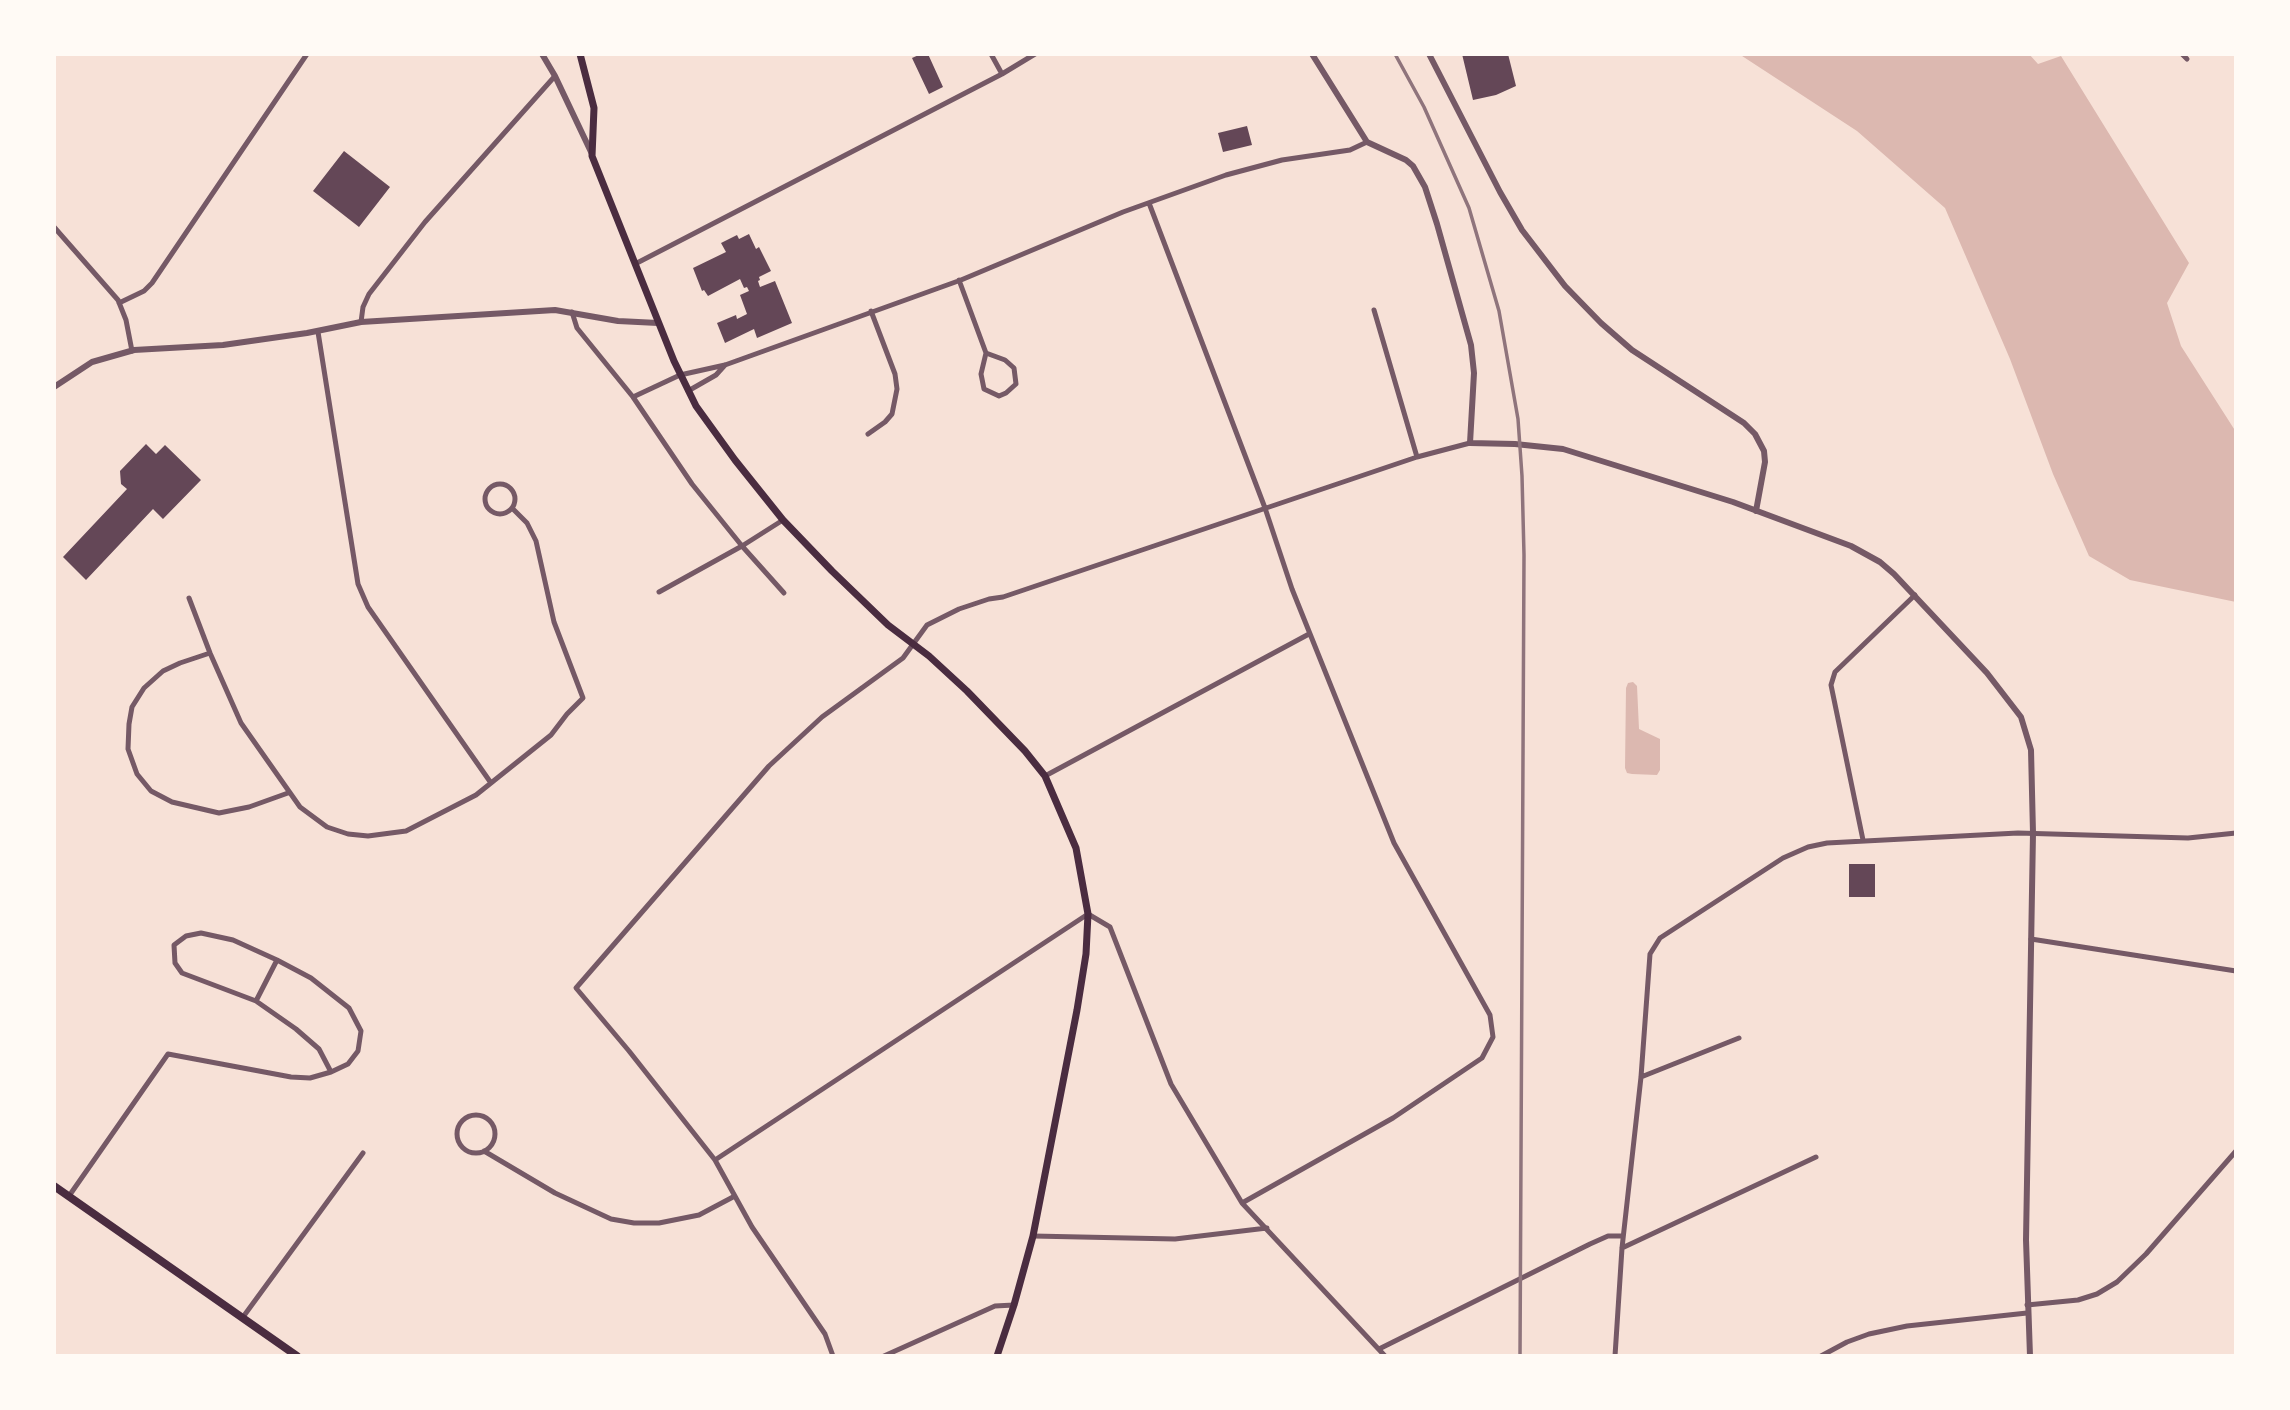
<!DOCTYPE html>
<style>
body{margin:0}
#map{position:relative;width:2290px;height:1410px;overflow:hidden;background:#f7e1d7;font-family:"Asap Condensed",sans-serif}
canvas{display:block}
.frame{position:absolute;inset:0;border:56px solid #fffaf5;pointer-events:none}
</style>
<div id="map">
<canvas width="2290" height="1410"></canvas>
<div class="frame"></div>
</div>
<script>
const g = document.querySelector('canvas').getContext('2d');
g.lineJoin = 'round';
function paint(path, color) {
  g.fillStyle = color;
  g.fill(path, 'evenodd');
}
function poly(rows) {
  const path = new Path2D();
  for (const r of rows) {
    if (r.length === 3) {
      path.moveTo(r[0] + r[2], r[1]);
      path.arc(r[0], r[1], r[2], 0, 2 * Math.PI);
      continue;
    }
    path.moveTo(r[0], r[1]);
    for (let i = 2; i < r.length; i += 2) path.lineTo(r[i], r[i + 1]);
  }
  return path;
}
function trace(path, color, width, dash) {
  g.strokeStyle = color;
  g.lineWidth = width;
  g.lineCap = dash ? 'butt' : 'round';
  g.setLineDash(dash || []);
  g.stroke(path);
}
paint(poly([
 [1739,54,2029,54,2038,64,2061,56,2189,263,2167,303,2181,346,2236,432,2236,602,2130,580,2089,556,2053,474,2010,359,1945,208,1857,131],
 [1633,682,1637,686,1639,729,1660,739,1660,770,1657,775,1632,774,1627,773,1625,768,1626,688,1628,683]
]), '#dcb8b0');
paint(poly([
 [921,54,928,54,943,87,929,94,912,58],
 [1462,54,1508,54,1516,86,1496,95,1473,100],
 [1247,126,1252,145,1223,152,1218,133],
 [344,151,390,187,359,227,313,191],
 [749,234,756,249,759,247,771,271,759,277,760,280,758,281,760,287,775,281,792,323,757,338,754,329,725,343,717,323,736,315,737,319,747,314,740,295,749,291,747,287,744,288,740,279,708,296,704,290,702,291,693,268,726,252,721,243,737,235,739,239],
 [146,444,156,454,165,445,201,480,163,519,153,509,86,580,63,557,127,489,121,484,120,471],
 [1849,864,1875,864,1875,897,1849,897]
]), '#644757');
trace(poly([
 [991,54,1002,74],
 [2182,54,2187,59],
 [1149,203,1265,508,1292,589,1394,843,1490,1015,1493,1037,1482,1058,1393,1118,1242,1203],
 [54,227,118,300,126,320,132,351],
 [635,264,1002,74,1035,54],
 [959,280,986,353,1005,360,1014,368,1016,384,1006,393,999,396,984,389,981,374,986,353],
 [119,303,144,291,152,283,307,54],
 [1374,310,1417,457],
 [572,312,577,328,633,397,692,484,742,546,784,593],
 [361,322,363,307,369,294,425,222,555,76],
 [318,332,358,584,368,607,491,783],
 [688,391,716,375,725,365],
 [633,397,680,375,725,365,961,280,1123,212,1226,175,1282,160,1350,150,1367,142],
 [868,434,885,422,892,414,897,389,895,374,871,311],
 [500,499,15],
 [659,592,742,546,783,520],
 [189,598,210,653,241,723,300,807,327,827,348,834,368,836,406,831,476,795,551,735,567,714,583,698,554,622,536,541,527,523,512,508],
 [210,653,180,663,163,671,144,688,132,707,129,724,128,749,137,774,151,791,172,802,219,813,249,807,288,793],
 [1045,776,1309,634],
 [1863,840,1831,685,1835,672,1915,595],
 [2031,939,2236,971],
 [256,1001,277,960],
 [1641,1077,1739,1038],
 [476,1134,19],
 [484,1151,555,1193,611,1219,634,1223,659,1223,699,1215,733,1197],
 [715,1160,1088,914,1110,927,1171,1084,1242,1203,1385,1356],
 [69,1196,168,1054,291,1077,310,1078,331,1072,348,1064,358,1051,361,1031,349,1008,311,978,277,960,233,940,201,933,186,936,174,945,175,963,182,973,256,1001,296,1029,319,1049,331,1072],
 [1033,1236,1175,1239,1267,1228],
 [1622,1248,1816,1157],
 [2027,1305,2078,1300,2097,1294,2117,1282,2146,1254,2236,1151],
 [243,1317,363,1153],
 [1379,1349,1590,1244,1608,1236,1623,1236],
 [833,1356,825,1334,752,1227,715,1160,629,1051,576,988,769,766,822,717,903,658,927,625,959,609,989,599,1003,597,1417,457,1470,443],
 [884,1356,995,1306,1014,1305],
 [1615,1356,1622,1248,1641,1077,1650,954,1660,938,1783,858,1808,847,1827,843,2018,833,2188,838,2236,833],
 [1821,1356,1847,1342,1869,1334,1907,1326,2027,1313]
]), '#755966', 5);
trace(poly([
 [542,54,555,76,592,154],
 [1312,54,1367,142,1406,160,1413,166,1425,187,1437,224,1471,345,1474,373,1470,443,1515,444,1563,449,1733,502,1851,546,1880,562,1894,574,1987,673,2021,717,2031,750,2033,833,2026,1240,2030,1356],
 [1429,54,1500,192,1522,230,1565,286,1601,323,1632,350,1744,423,1755,434,1764,451,1765,462,1756,511],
 [54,387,92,362,134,350,223,345,307,333,361,322,555,310,618,321,658,323]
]), '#755966', 6);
trace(poly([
 [580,54,594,108,592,156,674,361,696,406,735,460,783,520,832,571,888,625,929,656,967,691,1025,751,1045,776,1076,848,1088,914,1086,954,1077,1010,1033,1236,1014,1305,997,1356]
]), '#4a2c40', 7);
trace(poly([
 [54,1186,297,1356]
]), '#4a2c40', 8);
trace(poly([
 [1395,54,1424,107,1469,208,1499,311,1518,419,1522,476,1524,555,1520,1356]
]), '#8f747c', 3.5);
</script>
